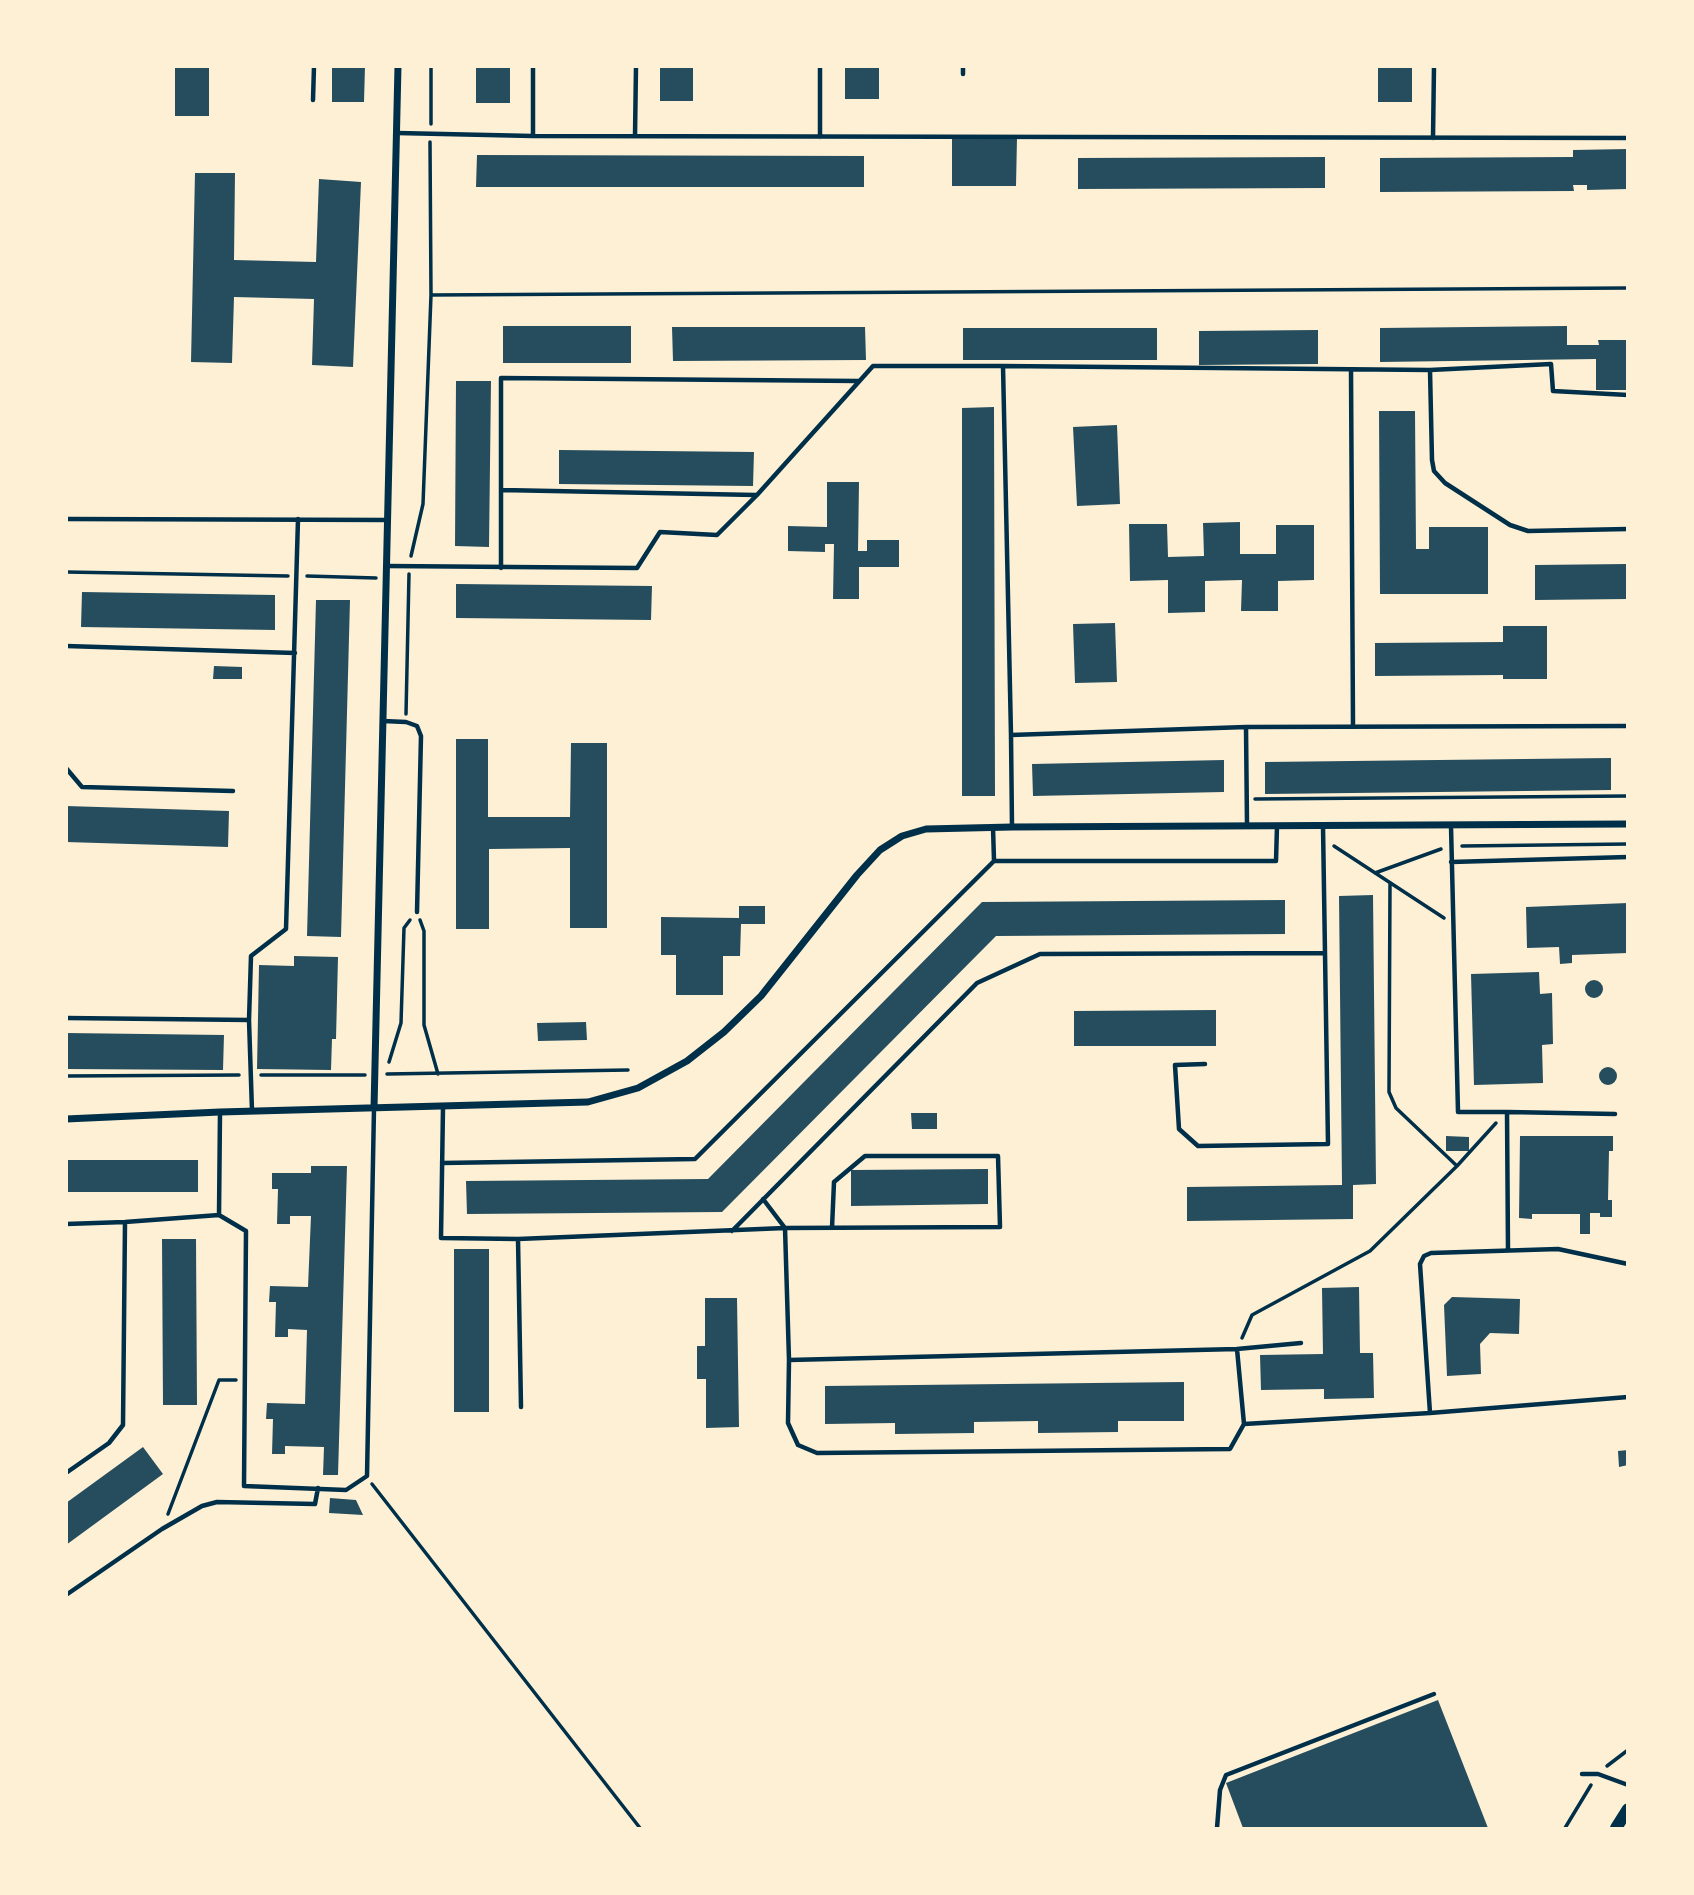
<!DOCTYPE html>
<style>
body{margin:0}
#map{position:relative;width:1694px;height:1895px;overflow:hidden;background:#fdf0d5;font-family:Raleway,sans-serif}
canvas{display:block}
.frame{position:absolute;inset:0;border:68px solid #fdf0d5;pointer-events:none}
</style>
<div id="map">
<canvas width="1694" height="1895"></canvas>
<div class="frame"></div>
</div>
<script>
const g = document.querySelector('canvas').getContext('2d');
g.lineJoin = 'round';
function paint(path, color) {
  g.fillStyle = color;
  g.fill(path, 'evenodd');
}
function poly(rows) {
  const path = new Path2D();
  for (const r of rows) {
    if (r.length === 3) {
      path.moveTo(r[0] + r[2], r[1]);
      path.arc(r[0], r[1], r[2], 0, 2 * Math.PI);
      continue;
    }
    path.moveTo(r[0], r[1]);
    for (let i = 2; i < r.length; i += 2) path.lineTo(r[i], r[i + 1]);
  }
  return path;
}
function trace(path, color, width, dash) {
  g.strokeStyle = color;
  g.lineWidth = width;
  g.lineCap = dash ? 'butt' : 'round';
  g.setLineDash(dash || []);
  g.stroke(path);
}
paint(poly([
 [175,66,209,66,209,116,175,116],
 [332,66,365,66,364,102,332,102],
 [476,66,510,66,510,103,476,103],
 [660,66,693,66,693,101,660,101],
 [845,66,879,66,879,99,845,99],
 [1378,66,1412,66,1412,102,1378,102],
 [952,137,1017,138,1016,186,952,186],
 [1628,149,1628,189,1587,190,1587,185,1573,185,1574,191,1380,192,1380,158,1573,157,1573,150],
 [477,155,864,156,864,187,476,187],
 [1325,157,1325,188,1078,189,1078,158],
 [195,173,235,173,234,260,316,262,319,179,361,182,353,367,312,365,314,299,234,297,232,363,191,362],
 [503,326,631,326,631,363,503,363],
 [1567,326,1567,345,1599,345,1598,340,1628,340,1628,390,1596,390,1596,359,1380,362,1380,328],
 [672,327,865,327,866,360,673,361],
 [963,328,1157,328,1157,360,963,360],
 [1318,330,1318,364,1199,365,1199,331],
 [456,381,491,381,489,547,455,546],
 [994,407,995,796,962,796,962,408],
 [1379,411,1415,411,1416,549,1429,549,1429,527,1488,527,1488,594,1380,594],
 [1117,425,1120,504,1077,506,1073,427],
 [559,450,754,452,753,486,559,484],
 [827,482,859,482,858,551,867,551,867,540,899,540,899,567,859,567,859,599,833,599,834,544,825,544,825,552,788,551,788,526,827,527],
 [1240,522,1240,554,1276,554,1276,525,1314,525,1314,580,1278,581,1278,611,1241,611,1242,580,1205,581,1205,612,1168,613,1168,580,1130,581,1129,524,1167,524,1168,557,1204,556,1203,523],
 [1628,564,1628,599,1535,600,1535,565],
 [456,584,652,586,651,620,456,618],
 [82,592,275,595,275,630,81,627],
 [316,600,350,600,341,937,307,936],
 [1115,623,1117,682,1075,683,1073,624],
 [1503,626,1547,626,1547,679,1503,679,1503,675,1375,676,1375,643,1503,642],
 [214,666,242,667,242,679,213,679],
 [456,739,488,739,488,817,570,817,571,743,607,743,607,928,570,928,570,848,489,849,489,929,456,929],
 [1611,758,1611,790,1265,794,1265,762],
 [1224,760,1224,792,1033,796,1032,764],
 [66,806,229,811,228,847,66,842],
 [1373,895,1376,1184,1353,1185,1353,1219,1187,1221,1187,1187,1342,1185,1339,896],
 [1285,900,1285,934,996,936,722,1212,467,1214,466,1181,708,1179,982,902],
 [1628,903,1628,953,1572,955,1572,963,1560,964,1559,947,1527,948,1526,907],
 [739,906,765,906,765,924,741,924,740,956,723,956,723,995,676,995,676,955,661,955,661,917,739,918],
 [294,956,338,957,336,1039,332,1039,331,1070,257,1069,259,965,294,966],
 [1539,972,1540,994,1552,993,1553,1044,1542,1045,1543,1083,1474,1085,1471,974],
 [1594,989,9],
 [1216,1010,1216,1046,1074,1046,1074,1011],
 [586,1022,587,1040,538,1041,537,1023],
 [66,1033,224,1035,223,1070,66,1069],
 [1608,1076,9],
 [911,1113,937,1113,937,1129,912,1129],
 [1446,1136,1469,1137,1469,1151,1446,1151],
 [1520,1136,1613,1136,1613,1151,1609,1151,1608,1200,1612,1200,1612,1217,1600,1217,1600,1213,1590,1213,1590,1234,1580,1234,1580,1214,1532,1214,1532,1219,1519,1218],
 [66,1160,198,1160,198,1192,66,1192],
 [311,1166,347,1166,338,1475,323,1475,324,1447,285,1446,285,1454,272,1454,273,1419,266,1419,267,1403,305,1404,307,1330,288,1329,288,1337,275,1337,276,1302,269,1302,270,1286,308,1287,311,1216,290,1216,290,1224,277,1224,278,1189,272,1189,272,1173,311,1173],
 [988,1169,988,1204,851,1206,851,1170],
 [162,1239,196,1239,197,1405,163,1405],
 [454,1249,489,1249,489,1412,454,1412],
 [1359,1287,1360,1353,1373,1353,1374,1398,1324,1399,1324,1389,1261,1390,1260,1355,1323,1354,1322,1288],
 [1452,1297,1520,1299,1519,1334,1490,1333,1480,1344,1481,1374,1447,1376,1444,1305],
 [705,1298,737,1298,739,1427,706,1428,706,1379,697,1379,697,1346,705,1346],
 [1184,1382,1184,1421,1118,1421,1118,1432,1038,1433,1038,1421,974,1422,974,1433,895,1434,895,1423,825,1424,825,1386],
 [143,1447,163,1474,66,1545,66,1503],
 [1628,1450,1628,1465,1619,1467,1618,1451],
 [330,1498,356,1500,363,1515,329,1513],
 [1438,1700,1488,1828,1243,1828,1226,1783]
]), '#264d5e');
trace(poly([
 [431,124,431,66],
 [431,295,1628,288],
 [411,556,423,504,431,295,430,142],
 [66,572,288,576],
 [307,576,376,578],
 [406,714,409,574],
 [1255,799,1628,796],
 [1334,846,1444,918],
 [1462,846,1628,844],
 [1375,873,1441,849],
 [1390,883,1389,1092,1396,1108,1457,1166],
 [420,920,424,931,424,1025,438,1074],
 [389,1062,401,1023,404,928,410,920],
 [387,1074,628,1070],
 [261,1075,365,1075],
 [66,1076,239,1075],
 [1242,1338,1252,1315,1370,1251,1457,1166,1496,1123],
 [372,1484,640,1828],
 [168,1514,219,1380,236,1380],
 [1607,1766,1628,1750],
 [1565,1828,1591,1785]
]), '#003049', 3.5);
trace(poly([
 [533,66,533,136,1628,138],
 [820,66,820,137],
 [963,74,963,66],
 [313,100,314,66],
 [397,133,533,136],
 [635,136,636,66],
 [1433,138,1434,66],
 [1351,370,1353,726],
 [1430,370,1432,460,1434,471,1445,483,1510,525,1528,531,1628,529],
 [501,490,501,378,858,381],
 [66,519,388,520],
 [387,566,637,568,660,532,717,535,757,495,873,366,1003,366],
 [501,568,501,490,756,495],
 [66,646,295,653],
 [383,721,406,722,417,726,421,736,417,912],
 [1246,727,1247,825],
 [1011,735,1003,366,1430,370,1551,364,1553,391,1628,395],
 [66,768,82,787,233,791],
 [1451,826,1458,1112,1507,1112,1508,1250],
 [993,827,994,861],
 [1012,827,1011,735,1246,727,1628,726],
 [1451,862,1628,857],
 [66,1018,249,1020],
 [1205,1064,1175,1065,1179,1129,1198,1146,1328,1144,1323,826],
 [443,1107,441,1238,518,1239,785,1228,1000,1227,998,1156,865,1156,834,1182,832,1228],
 [252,1111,249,1020,251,956,286,929,298,519],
 [1508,1112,1615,1114],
 [442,1163,695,1159,994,861,1276,861,1277,826],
 [763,1199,785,1228,789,1360,788,1423,798,1445,817,1453,1230,1449,1244,1424,1430,1413,1628,1397],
 [219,1215,220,1112],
 [66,1224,125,1222,219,1215,246,1231,244,1486,346,1490,367,1476,374,1108],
 [732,1231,977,983,1040,954,1325,953],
 [518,1239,521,1407],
 [1237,1349,1301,1343],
 [789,1360,1237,1349,1244,1424],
 [1430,1413,1420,1264,1424,1256,1431,1253,1558,1249,1628,1264],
 [66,1473,109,1443,123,1425,125,1222],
 [66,1595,162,1529,202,1506,217,1502,315,1504,318,1488],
 [1582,1774,1598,1774,1628,1785],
 [1217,1828,1220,1790,1226,1775,1434,1694]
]), '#003049', 4.5);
trace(poly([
 [374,1108,398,66],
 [66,1119,220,1112,588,1102,638,1088,687,1061,724,1032,761,996,857,875,880,850,902,836,926,829,1012,827,1628,824]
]), '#003049', 7);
trace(poly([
 [1616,1828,1628,1809]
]), '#003049', 12);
</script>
